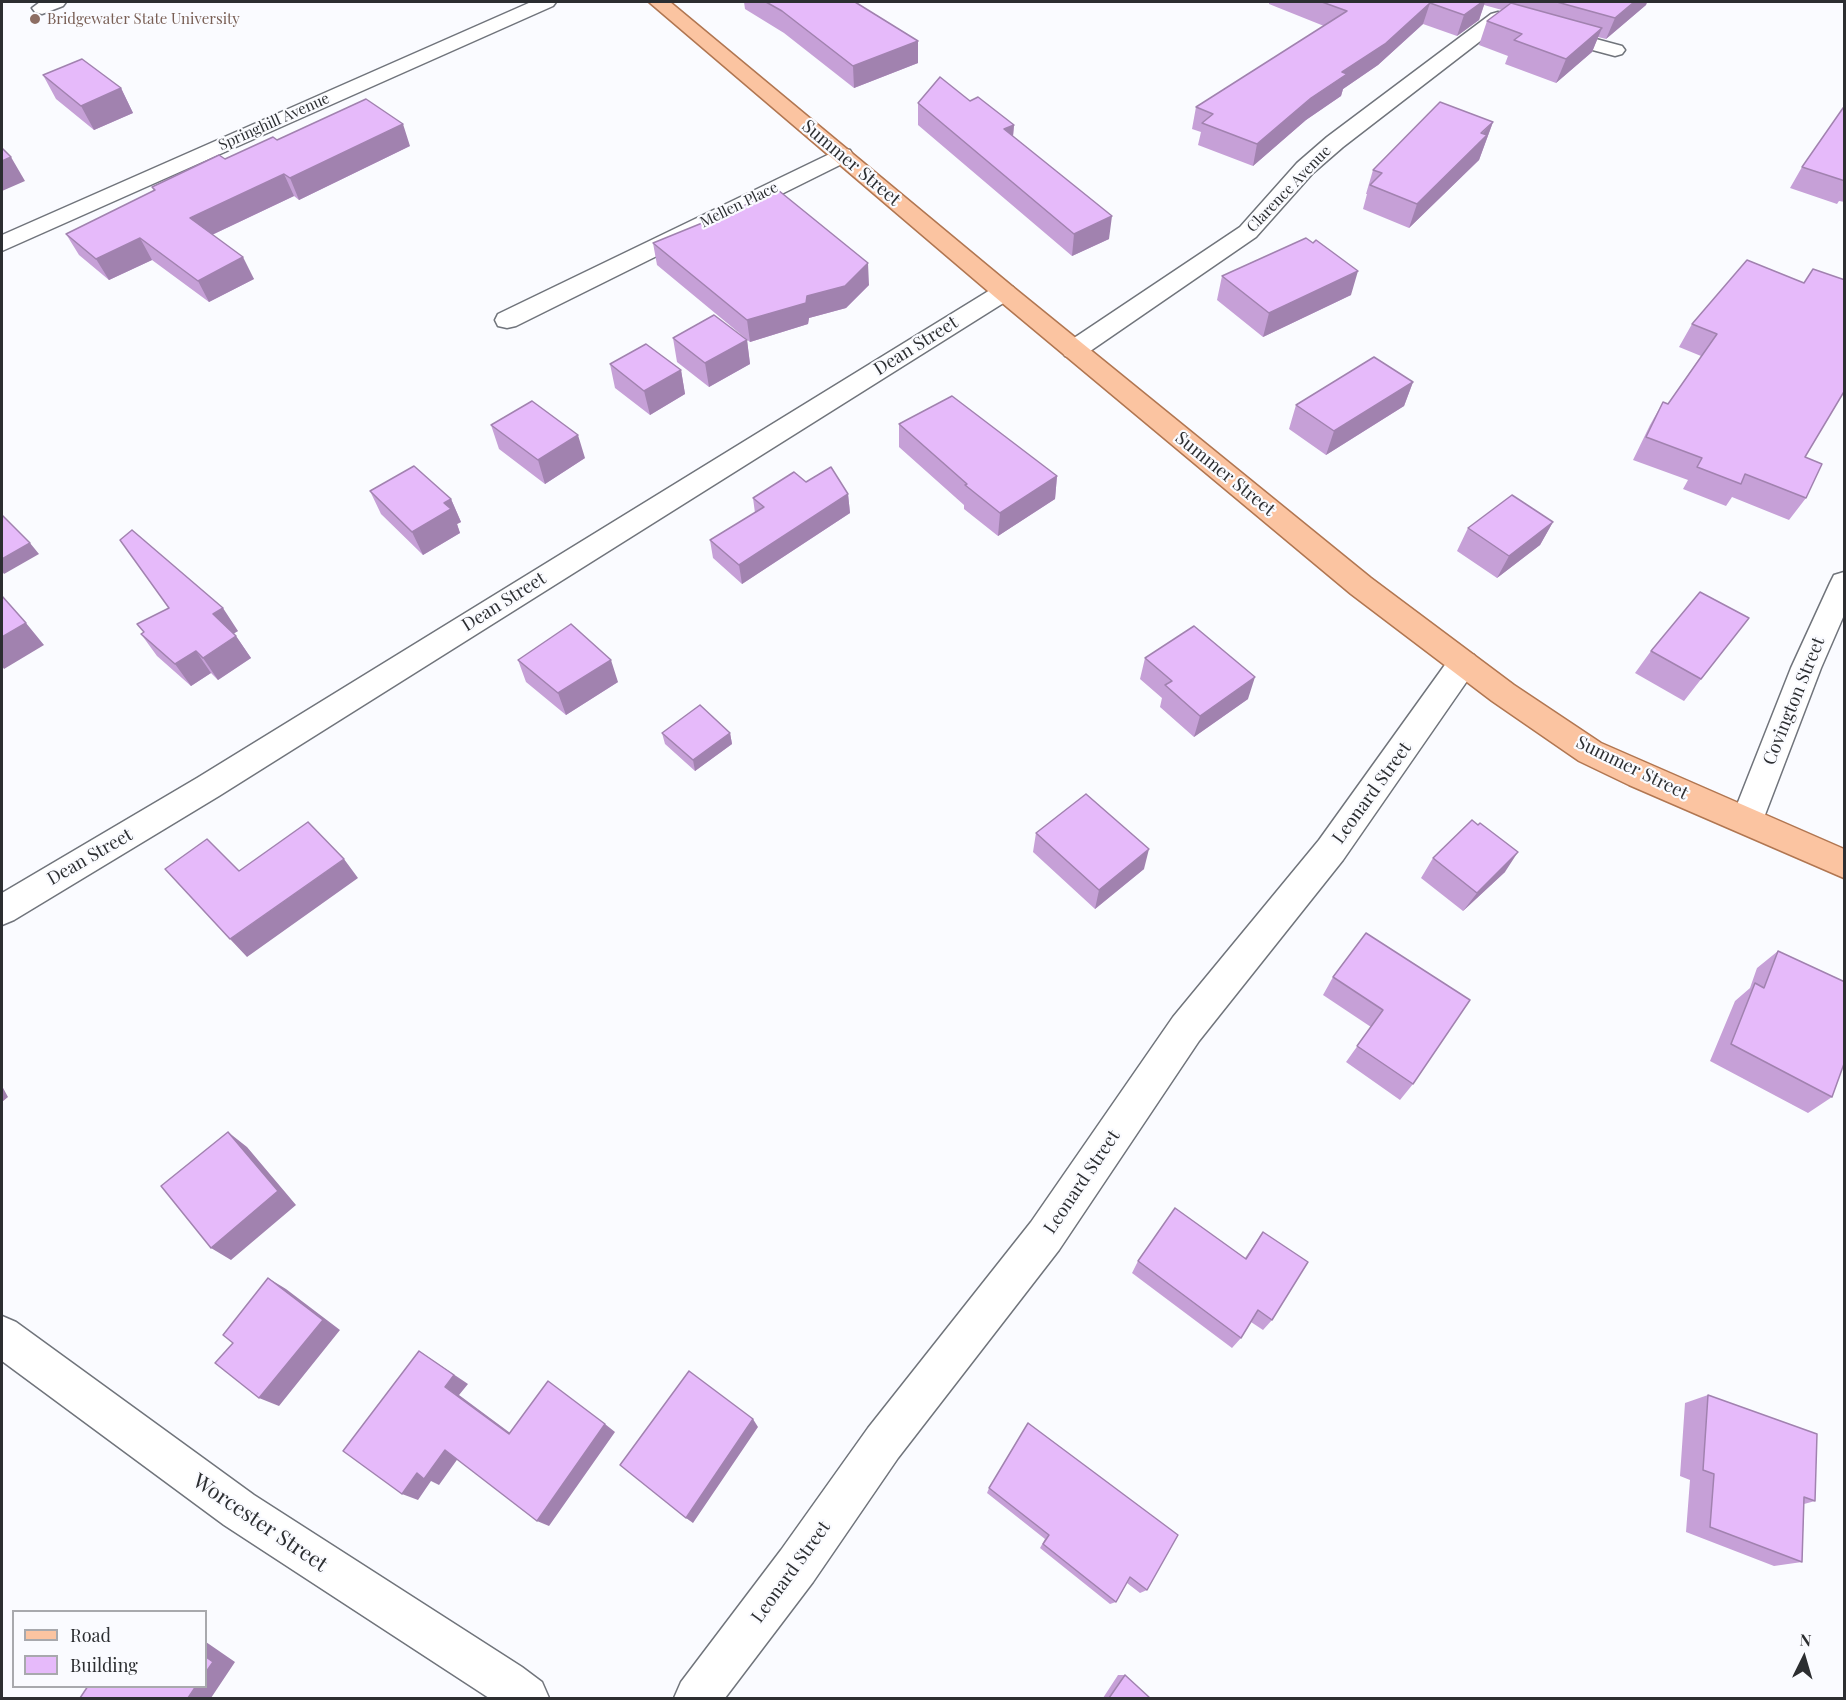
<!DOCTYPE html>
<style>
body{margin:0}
#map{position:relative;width:1846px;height:1700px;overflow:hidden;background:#fafbff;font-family:"Playfair Display",serif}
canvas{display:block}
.frame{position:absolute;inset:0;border:3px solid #2c2e31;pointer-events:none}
.legend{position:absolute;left:12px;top:1610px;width:195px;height:78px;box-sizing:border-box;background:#fafbff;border:2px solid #a8a9ad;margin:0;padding:8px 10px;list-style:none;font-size:18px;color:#2c2e31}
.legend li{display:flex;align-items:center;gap:12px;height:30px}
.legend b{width:30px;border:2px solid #a8a9ad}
.north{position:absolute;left:1774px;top:1628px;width:60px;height:60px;-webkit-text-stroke:4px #fafbff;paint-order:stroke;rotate:5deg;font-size:16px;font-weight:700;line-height:24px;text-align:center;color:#2c2e31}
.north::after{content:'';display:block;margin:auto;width:21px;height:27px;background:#2c2e31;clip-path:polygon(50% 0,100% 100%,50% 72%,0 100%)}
</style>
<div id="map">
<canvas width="1846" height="1700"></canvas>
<div class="frame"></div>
<ul class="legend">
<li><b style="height:8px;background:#fbc4a1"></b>Road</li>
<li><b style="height:16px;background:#e6bafa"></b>Building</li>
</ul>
<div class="north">N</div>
</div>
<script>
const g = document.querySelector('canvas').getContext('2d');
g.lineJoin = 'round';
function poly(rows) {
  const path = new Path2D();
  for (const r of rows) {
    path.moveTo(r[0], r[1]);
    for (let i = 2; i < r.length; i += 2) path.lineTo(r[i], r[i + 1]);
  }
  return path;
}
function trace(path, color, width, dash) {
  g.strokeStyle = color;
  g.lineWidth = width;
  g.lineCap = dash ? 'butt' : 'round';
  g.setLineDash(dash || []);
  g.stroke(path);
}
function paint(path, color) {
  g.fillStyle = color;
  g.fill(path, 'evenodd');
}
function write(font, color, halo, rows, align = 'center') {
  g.font = font + ' "Playfair Display",serif';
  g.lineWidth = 4.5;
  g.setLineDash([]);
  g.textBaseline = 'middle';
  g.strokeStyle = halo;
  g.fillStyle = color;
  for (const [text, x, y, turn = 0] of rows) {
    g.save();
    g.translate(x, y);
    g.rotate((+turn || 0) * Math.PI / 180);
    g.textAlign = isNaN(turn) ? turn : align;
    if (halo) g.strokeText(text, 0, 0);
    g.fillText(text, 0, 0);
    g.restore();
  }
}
const minor = poly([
 [40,2,66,2,63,6,42,14,35,12,32,8,40,2],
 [531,2,556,2,553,6,2,251,2,235,531,2],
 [1498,12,1505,14,1508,18,1505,22,1343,147,1313,173,1256,237,1083,356,1074,358,1065,356,1061,350,1065,344,1240,227,1297,163,1327,137,1491,14,1498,12],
 [1551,27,1622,46,1625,50,1622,54,1615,56,1544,37,1541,33,1544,29,1551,27],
 [842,148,850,150,853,155,850,160,516,326,507,328,498,326,495,320,498,314,842,148],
 [1004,284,1013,287,1016,292,1013,297,219,796,14,920,2,925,2,893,197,778,995,287,1004,284],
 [1844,572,1844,615,1821,668,1763,820,1759,830,1747,834,1735,830,1731,820,1791,668,1830,583,1834,575,1844,572],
 [1463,651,1474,655,1478,663,1474,671,1343,860,1199,1041,1059,1250,898,1458,813,1582,725,1698,674,1698,681,1682,781,1550,868,1428,1031,1222,1173,1017,1319,840,1452,655,1463,651],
 [2,1316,16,1322,254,1495,522,1667,542,1682,549,1698,489,1698,224,1525,2,1361,2,1316]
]);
const major = poly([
 [649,2,670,2,1013,287,1371,578,1514,685,1601,743,1844,849,1844,878,1629,785,1579,761,1492,701,1351,594,995,297,649,2]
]);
trace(minor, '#70747b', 3);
trace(major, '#b17651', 3);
paint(minor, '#fff');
paint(major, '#fbc4a1');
paint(poly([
 [744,2,855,2,918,41,918,63,854,88,784,33,745,9],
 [1269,2,1647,2,1646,5,1606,39,1598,37,1592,52,1556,83,1505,64,1508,56,1479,45,1487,21,1502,10,1484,5,1479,20,1457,36,1423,24,1378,65,1343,89,1341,96,1306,120,1253,166,1198,145,1201,132,1192,129,1196,107,1324,26,1269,4],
 [43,75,121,88,133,113,94,130,56,99],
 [970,101,1014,125,1013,136,1109,239,1072,256,918,125,918,103],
 [1845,108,1845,202,1839,201,1837,204,1790,188,1802,167],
 [1493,122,1479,160,1409,228,1363,209,1367,194,1366,194,1373,170],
 [277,140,410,146,299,200,294,196,212,235,254,279,209,302,152,260,109,280,79,255,66,234,154,191,152,187,225,159],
 [653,243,869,285,846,308,809,318,808,324,750,342,657,265],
 [1747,260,1805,457,1806,498,1789,520,1732,497,1726,506,1683,489,1688,480,1633,460,1650,425,1663,402,1668,404,1701,356,1679,347,1692,324],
 [1222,276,1351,295,1263,337,1217,300],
 [673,338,747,340,750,364,709,387,677,362],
 [610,364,681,370,685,394,650,415,615,388],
 [1413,382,1404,406,1326,455,1289,429,1296,405],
 [899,424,1057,476,1055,499,998,536,964,509,964,505,899,447],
 [491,425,585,458,545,484,499,449],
 [806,482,848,494,850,513,742,584,713,558,710,540,755,513,753,498],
 [370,491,451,499,461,522,457,524,460,533,423,555,381,514],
 [1553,522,1540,545,1497,578,1457,551,1468,528],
 [1749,618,1684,701,1635,673,1651,651],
 [137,624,238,631,234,633,236,636,251,658,218,680,211,673,191,686,157,656,141,634,144,632],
 [1145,658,1248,699,1194,737,1160,707,1162,698,1140,679],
 [518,660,618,682,566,715,526,682],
 [662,733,730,733,732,744,695,771,665,744],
 [1036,833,1144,869,1095,909,1033,852],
 [1433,858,1505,872,1463,911,1421,878],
 [1366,933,1413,1084,1400,1100,1346,1062,1371,1027,1323,995,1333,977],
 [1778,951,1845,982,1845,1064,1843,1065,1832,1097,1808,1113,1710,1061,1735,1001,1750,988,1757,968],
 [1263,1232,1272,1320,1263,1330,1251,1322,1241,1338,1232,1348,1132,1273,1138,1261,1245,1258],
 [1708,1395,1815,1501,1804,1504,1802,1562,1774,1566,1686,1532,1690,1480,1680,1476,1685,1403],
 [1028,1423,1147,1590,1140,1593,1127,1583,1116,1602,1110,1604,1040,1548,1045,1539,987,1493,989,1488],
 [1118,1675,1125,1675,1150,1698,1103,1698]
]), '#c6a0d7');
paint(poly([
 [1482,2,1485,2,1479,20,1457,36,1464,15],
 [1634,2,1647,2,1646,5,1606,39,1615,18],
 [1430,3,1423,24,1378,65,1343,89,1341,96,1306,120,1253,166,1257,144,1342,72],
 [1602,28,1592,52,1556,83,1566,59],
 [918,41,918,63,854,88,853,66],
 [121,88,133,113,94,130,81,106],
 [1493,122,1479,160,1409,228,1417,204],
 [403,124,410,146,299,200,290,178],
 [1014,125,1012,147,1004,129],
 [11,157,25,181,2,191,2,161],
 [284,174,294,196,201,240,190,218],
 [1112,216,1109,239,1072,256,1074,234],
 [140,238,152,260,109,280,96,259],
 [243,257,254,279,209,302,198,281],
 [868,263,869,285,846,308,809,318,808,324,750,342,747,320,807,296],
 [1358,271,1351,295,1263,337,1269,313],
 [747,340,750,364,709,387,705,363],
 [681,370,685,394,650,415,644,391],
 [1413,382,1404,406,1326,455,1334,431],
 [578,435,585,458,545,484,538,460],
 [1057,476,1055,499,998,536,1000,513],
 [848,494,850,513,742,584,739,565],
 [451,499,461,522,457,524,460,533,423,555,412,532,444,503],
 [1553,522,1540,545,1497,578,1509,556],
 [30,543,39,554,4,574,2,571,2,559],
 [223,608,238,631,228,637,213,614],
 [26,623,44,645,4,669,2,666,2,637],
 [236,636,251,658,218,680,203,658],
 [196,651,211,673,191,686,175,664],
 [611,660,618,682,566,715,558,693],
 [1255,677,1248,699,1194,737,1200,716],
 [730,733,732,744,695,771,693,760],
 [1149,849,1144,869,1095,909,1099,890],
 [1518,852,1505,872,1463,911,1477,893],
 [344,859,358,878,247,957,230,939],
 [2,1086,8,1097,2,1102],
 [228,1132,247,1147,296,1205,231,1260,211,1248],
 [268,1278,286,1289,340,1330,279,1406,259,1398],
 [419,1351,468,1384,459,1395,521,1441,509,1434,445,1387],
 [753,1419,758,1427,693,1523,686,1518],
 [605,1424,615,1432,549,1526,537,1521],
 [445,1450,459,1457,439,1485,431,1481,418,1500,402,1494,417,1473],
 [206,1642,235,1662,211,1698,188,1698,196,1686,206,1686]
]), '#a182af');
const building = poly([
 [766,2,855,2,918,41,853,66,782,11,766,2],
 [1322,2,1482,2,1464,15,1430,3,1385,44,1342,72,1347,74,1311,98,1257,144,1202,123,1213,114,1196,107,1347,11,1322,2],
 [1557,2,1634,2,1615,18,1557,2],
 [1511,3,1602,28,1566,59,1514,40,1522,34,1487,21,1511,3],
 [82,59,121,88,81,106,43,75,82,59],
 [940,77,970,101,978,97,1014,125,1004,129,1112,216,1074,234,918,103,940,77],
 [366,99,403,124,290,178,284,174,190,218,243,257,198,281,140,238,96,259,66,234,155,190,152,187,219,155,225,159,273,137,277,140,366,99],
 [1440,102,1493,122,1481,133,1487,135,1417,204,1370,185,1382,173,1373,170,1440,102],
 [1843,108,1845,108,1845,181,1802,167,1843,108],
 [2,148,11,157,2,161,2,148],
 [778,190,868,263,845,286,807,296,806,303,747,320,653,243,739,208,778,190],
 [1306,238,1313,243,1316,240,1358,271,1269,313,1222,276,1306,238],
 [1747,260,1804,283,1813,269,1845,280,1845,390,1805,457,1822,464,1806,498,1745,474,1741,484,1697,467,1702,458,1646,437,1663,402,1668,404,1717,334,1692,324,1747,260],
 [714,315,747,340,705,363,673,338,714,315],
 [646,344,681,370,644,391,610,364,646,344],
 [1374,357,1413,382,1334,431,1296,405,1374,357],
 [952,396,1057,476,1000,513,965,485,967,484,899,424,952,396],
 [532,401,578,435,538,460,491,425,532,401],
 [414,466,451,499,444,503,451,509,412,532,370,491,414,466],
 [831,467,848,494,739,565,710,540,764,507,753,498,794,472,806,482,831,467],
 [1512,495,1553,522,1509,556,1468,528,1512,495],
 [2,515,30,543,2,559,2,515],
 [132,530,223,608,213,614,236,636,203,658,196,651,175,664,141,634,144,632,137,624,169,608,120,540,132,530],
 [1700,592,1749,618,1701,679,1651,651,1700,592],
 [2,596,26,623,2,637,2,596],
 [571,624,611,660,558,693,518,660,571,624],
 [1194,626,1255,677,1200,716,1165,685,1172,681,1145,658,1194,626],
 [700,705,730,733,693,760,662,733,700,705],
 [1086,794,1149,849,1099,890,1036,833,1086,794],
 [1472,820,1478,825,1480,823,1518,852,1477,893,1433,858,1472,820],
 [308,822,344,859,230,939,165,869,207,839,239,871,308,822],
 [1366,933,1470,1000,1413,1084,1357,1046,1383,1010,1333,977,1366,933],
 [1778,951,1845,982,1845,1061,1832,1097,1731,1044,1755,983,1764,988,1778,951],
 [228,1132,278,1191,211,1248,161,1186,228,1132],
 [1175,1208,1246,1259,1263,1232,1308,1262,1272,1320,1258,1310,1241,1338,1138,1261,1175,1208],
 [268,1278,323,1320,259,1398,215,1363,233,1343,223,1335,268,1278],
 [419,1351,454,1375,445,1387,509,1434,548,1381,605,1424,537,1521,445,1450,424,1479,417,1473,402,1494,343,1451,419,1351],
 [689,1371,753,1419,686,1518,620,1465,689,1371],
 [1708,1395,1817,1434,1815,1501,1804,1497,1802,1562,1710,1527,1714,1474,1703,1470,1708,1395],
 [1028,1423,1178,1535,1147,1590,1130,1577,1116,1602,1043,1544,1049,1535,989,1488,1028,1423],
 [206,1657,213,1662,206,1672,206,1657],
 [1125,1675,1150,1698,1109,1698,1125,1675],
 [88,1686,196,1686,188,1698,80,1698,88,1686]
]);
paint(building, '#e6bafa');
trace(building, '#a182af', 1.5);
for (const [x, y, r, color] of [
 [35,19,6,"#8d6e63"]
]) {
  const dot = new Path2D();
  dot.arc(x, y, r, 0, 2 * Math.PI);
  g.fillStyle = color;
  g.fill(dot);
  trace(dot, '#fafbff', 2);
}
write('15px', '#785e54', '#fafbff', [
 ["Bridgewater State University",47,19]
], 'left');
write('15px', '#2c2e31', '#fafbff', [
 ["Springhill Avenue",274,122,-24],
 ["Clarence Avenue",1289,189,-46],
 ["Mellen Place",739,205,-26]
]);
write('18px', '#2c2e31', '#fafbff', [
 ["Summer Street",851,163,40],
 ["Dean Street",916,346,-32],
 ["Summer Street",1225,474,39],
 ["Dean Street",504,602,-32],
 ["Covington Street",1794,701,-68],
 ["Summer Street",1632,768,26],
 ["Leonard Street",1372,793,-54],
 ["Dean Street",90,857,-30],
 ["Leonard Street",1082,1182,-56],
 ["Leonard Street",791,1572,-54]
]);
write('21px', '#2c2e31', '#fafbff', [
 ["Worcester Street",260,1523,34]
]);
</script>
